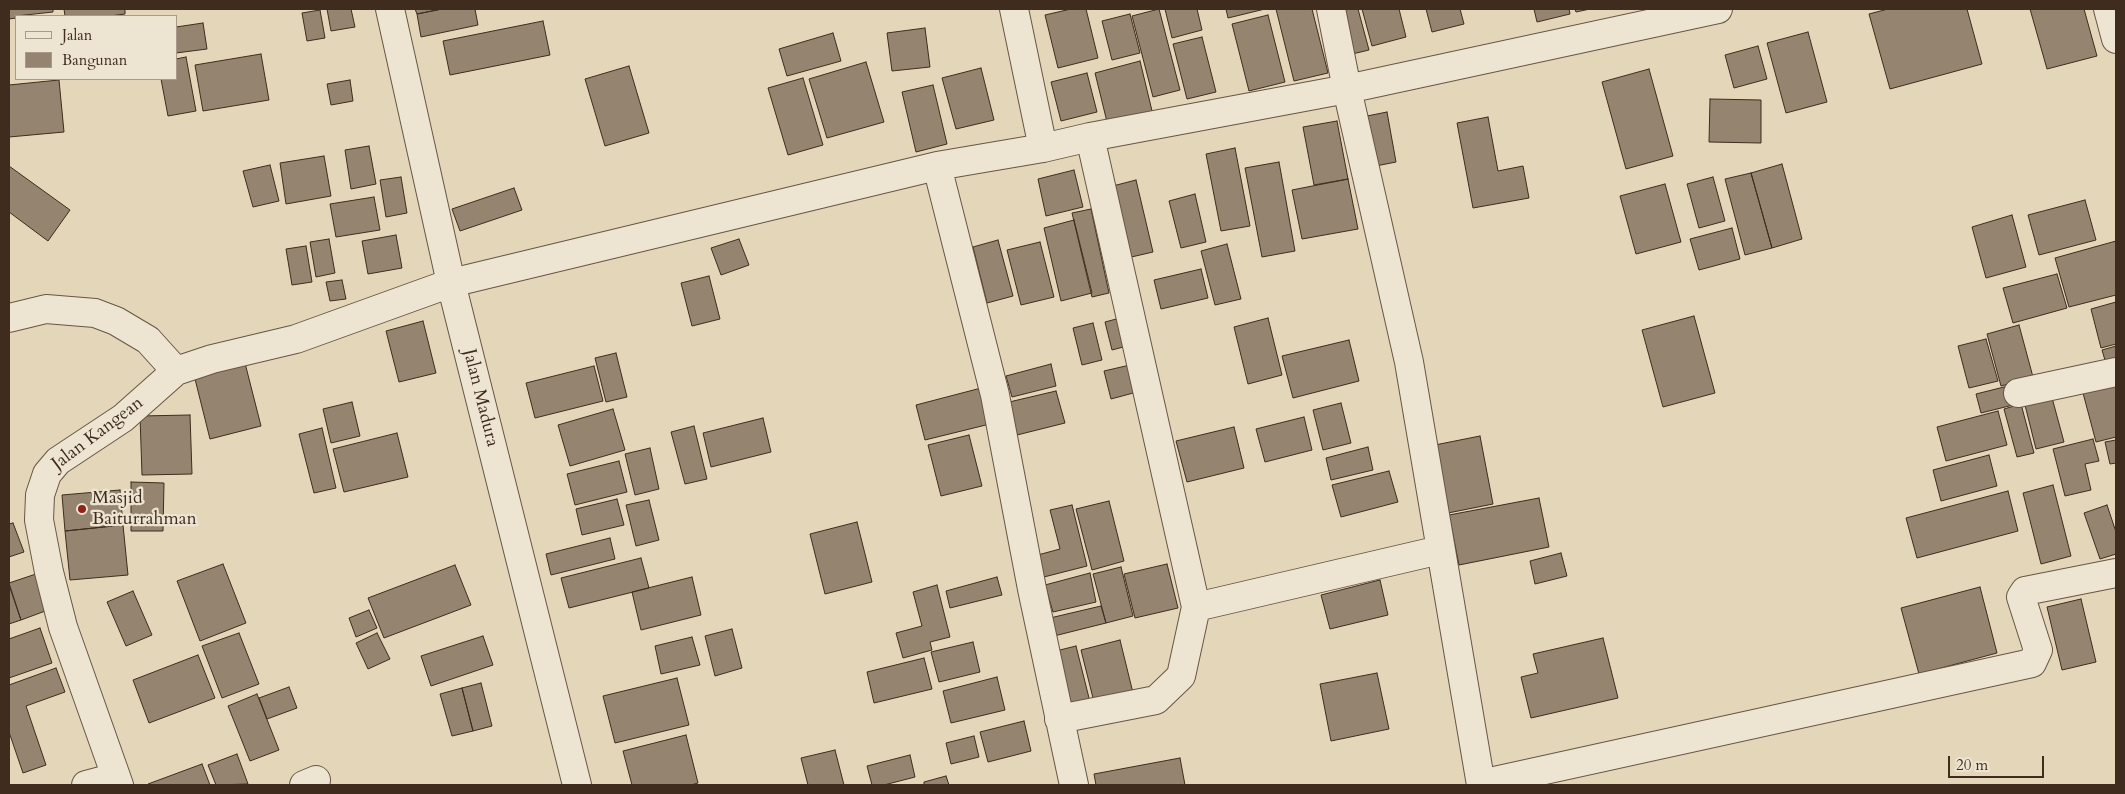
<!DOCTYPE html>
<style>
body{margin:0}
#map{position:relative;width:2125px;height:794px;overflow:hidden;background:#e4d6b9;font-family:Cardo,serif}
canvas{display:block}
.frame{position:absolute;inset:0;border:10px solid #3f2c1e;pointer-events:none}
.legend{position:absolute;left:15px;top:15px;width:162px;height:65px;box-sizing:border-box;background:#ede4d2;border:1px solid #a79a8a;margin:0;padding:6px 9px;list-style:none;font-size:15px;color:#3f2c1e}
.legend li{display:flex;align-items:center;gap:10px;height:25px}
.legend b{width:25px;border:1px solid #a79a8a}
.scale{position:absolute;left:1948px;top:756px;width:96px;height:22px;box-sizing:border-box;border:2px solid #3f2c1e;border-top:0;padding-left:6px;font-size:15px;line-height:18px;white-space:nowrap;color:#3f2c1e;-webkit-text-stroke:4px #ede4d2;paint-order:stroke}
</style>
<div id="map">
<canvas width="2125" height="794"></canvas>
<div class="frame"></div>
<ul class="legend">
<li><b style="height:6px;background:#ede4d2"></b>Jalan</li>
<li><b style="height:14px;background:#95846f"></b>Bangunan</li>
</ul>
<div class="scale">20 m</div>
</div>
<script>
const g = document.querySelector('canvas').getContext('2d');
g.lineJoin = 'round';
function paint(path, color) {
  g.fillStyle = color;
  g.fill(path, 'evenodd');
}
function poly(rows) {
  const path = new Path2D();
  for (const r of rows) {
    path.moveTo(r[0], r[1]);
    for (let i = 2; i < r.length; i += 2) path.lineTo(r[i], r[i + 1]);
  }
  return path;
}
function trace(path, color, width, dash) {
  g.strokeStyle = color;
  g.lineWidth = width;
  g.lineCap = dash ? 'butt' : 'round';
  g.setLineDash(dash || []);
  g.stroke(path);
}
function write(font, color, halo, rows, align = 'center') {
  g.font = font + ' Cardo,serif';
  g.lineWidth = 4.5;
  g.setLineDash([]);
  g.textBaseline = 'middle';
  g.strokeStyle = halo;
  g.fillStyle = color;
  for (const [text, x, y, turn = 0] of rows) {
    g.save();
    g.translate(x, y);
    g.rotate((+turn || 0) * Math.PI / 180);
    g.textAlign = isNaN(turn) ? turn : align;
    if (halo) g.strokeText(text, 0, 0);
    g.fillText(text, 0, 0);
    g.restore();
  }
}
const building = poly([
 [9,9,53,9,53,12,16,16,16,18,9,19,9,9],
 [64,9,125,9,125,14,110,16,65,16,64,9],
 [327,9,351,9,355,27,331,31,327,9],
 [415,9,442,9,417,14,415,9],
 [442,9,475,9,478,25,421,37,417,14,442,9],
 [1071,9,1086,9,1098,58,1058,68,1045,15,1071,9],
 [1159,9,1180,90,1153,97,1132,16,1159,9],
 [1165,9,1197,9,1202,30,1172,38,1165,9],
 [1226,9,1265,9,1228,18,1226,9],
 [1276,9,1312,9,1328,73,1294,81,1276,9],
 [1337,9,1358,9,1369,50,1348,55,1337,9],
 [1362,9,1399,9,1406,37,1372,46,1362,9],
 [1426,9,1460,9,1464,24,1432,32,1426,9],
 [1534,9,1569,9,1570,14,1537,22,1534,9],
 [1575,9,1590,9,1576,12,1575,9],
 [1888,9,1967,9,1982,64,1890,89,1869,14,1888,9],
 [2030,9,2084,9,2097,56,2047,69,2030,9],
 [320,10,325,38,307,41,302,13,320,10],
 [1130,14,1140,53,1112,60,1102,21,1130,14],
 [1268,15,1285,82,1249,91,1232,24,1268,15],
 [543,21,550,55,450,75,443,41,543,21],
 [203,23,207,49,176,53,176,27,203,23],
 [925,28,930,67,892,71,887,33,925,28],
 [1808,32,1827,102,1786,113,1767,43,1808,32],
 [833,33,841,61,787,76,779,49,833,33],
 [1202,37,1216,92,1187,99,1173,44,1202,37],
 [1758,46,1767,79,1734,88,1725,55,1758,46],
 [261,54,269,100,203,111,195,65,261,54],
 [186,57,196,111,168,116,161,79,176,79,176,59,186,57],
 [1140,61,1153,115,1108,126,1095,73,1140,61],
 [866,62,884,122,827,138,809,79,866,62],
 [629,66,649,133,605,146,585,79,629,66],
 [981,68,994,120,956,129,942,78,981,68],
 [1649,69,1673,156,1626,169,1602,82,1649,69],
 [1087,73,1097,112,1061,121,1051,82,1087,73],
 [803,78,823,145,788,155,768,88,803,78],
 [59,80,64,132,9,137,9,85,59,80],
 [350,80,353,101,331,105,327,84,350,80],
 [933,85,947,144,916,152,902,92,933,85],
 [1710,99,1761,100,1761,143,1709,142,1710,99],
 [1387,112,1396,162,1371,167,1362,117,1387,112],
 [1488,117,1498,171,1523,166,1529,198,1473,208,1457,123,1488,117],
 [1337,121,1348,179,1314,185,1303,127,1337,121],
 [369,146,376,184,351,189,345,150,369,146],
 [1235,148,1250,226,1221,231,1206,154,1235,148],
 [324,156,331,196,286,204,280,163,324,156],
 [1279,162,1295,251,1262,257,1245,168,1279,162],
 [1782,164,1802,239,1772,248,1751,173,1782,164],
 [270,165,279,201,253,207,243,171,270,165],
 [9,166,70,210,48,241,9,212,9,166],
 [1074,170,1083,207,1046,216,1038,179,1074,170],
 [1751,173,1772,248,1745,255,1725,179,1751,173],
 [401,177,407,213,386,217,380,180,401,177],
 [1713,177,1725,221,1699,228,1687,184,1713,177],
 [1348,179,1358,229,1302,239,1292,190,1348,179],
 [1136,180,1153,252,1127,258,1109,187,1136,180],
 [1665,184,1681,242,1636,254,1620,196,1665,184],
 [514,188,522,210,460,231,452,209,514,188],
 [1195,194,1206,242,1181,248,1169,201,1195,194],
 [374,197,380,230,336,237,330,204,374,197],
 [2085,200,2096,240,2039,255,2028,215,2085,200],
 [1091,209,1109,293,1092,297,1072,213,1091,209],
 [2012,215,2026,267,1986,278,1972,227,2012,215],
 [1074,220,1092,293,1061,301,1044,228,1074,220],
 [1732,228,1740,259,1699,270,1690,239,1732,228],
 [396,235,402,268,368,274,362,241,396,235],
 [329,239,335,273,316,277,310,242,329,239],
 [739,239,749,265,721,275,711,248,739,239],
 [998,240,1013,296,987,303,973,247,998,240],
 [2116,241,2116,295,2069,307,2055,258,2116,241],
 [1040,242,1054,297,1021,305,1007,250,1040,242],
 [1227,244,1241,299,1215,305,1201,251,1227,244],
 [306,246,312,282,292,285,286,249,306,246],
 [1201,269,1208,298,1161,309,1154,280,1201,269],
 [2057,274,2067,308,2013,323,2003,288,2057,274],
 [709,276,720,319,692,326,681,283,709,276],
 [342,280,346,299,330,301,326,282,342,280],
 [2116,302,2116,344,2101,348,2091,309,2116,302],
 [1694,316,1715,393,1663,407,1642,330,1694,316],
 [1120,318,1127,346,1112,350,1105,322,1120,318],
 [1268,318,1282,375,1248,384,1234,327,1268,318],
 [423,321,436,373,399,382,386,331,423,321],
 [1093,323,1102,360,1082,365,1073,328,1093,323],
 [2019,325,2033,377,2001,386,1987,334,2019,325],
 [1986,339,1998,381,1969,388,1958,346,1986,339],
 [1349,340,1359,381,1293,398,1282,356,1349,340],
 [2116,346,2116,365,2107,367,2102,350,2116,346],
 [616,353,627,397,606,402,595,358,616,353],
 [245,363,261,426,210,439,194,375,245,363],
 [1051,364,1056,386,1012,397,1006,376,1051,364],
 [1130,365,1137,392,1111,399,1104,371,1130,365],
 [594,366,603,401,535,418,526,383,594,366],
 [2116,384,2116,437,2096,442,2083,393,2116,384],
 [2012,385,2017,404,1981,413,1976,394,2012,385],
 [985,387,994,423,925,440,916,405,985,387],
 [1056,391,1065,423,1013,436,1005,403,1056,391],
 [2051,394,2064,442,2036,449,2024,401,2051,394],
 [352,402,360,436,331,443,323,409,352,402],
 [1341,403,1351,443,1323,450,1313,410,1341,403],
 [2021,404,2034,453,2017,457,2004,409,2021,404],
 [613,409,625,450,570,466,558,425,613,409],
 [1998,411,2007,445,1946,461,1937,427,1998,411],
 [190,415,192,474,142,475,140,416,190,415],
 [1304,417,1312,450,1265,462,1256,429,1304,417],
 [763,418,771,452,711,467,703,433,763,418],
 [694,426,707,479,685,484,671,432,694,426],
 [1234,427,1244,468,1187,482,1176,441,1234,427],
 [322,428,336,488,314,493,299,434,322,428],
 [397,433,408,477,344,492,333,449,397,433],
 [969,435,982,486,941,496,928,445,969,435],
 [1480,436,1493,504,1448,513,1435,445,1480,436],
 [2093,439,2099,461,2085,464,2091,490,2065,496,2053,449,2093,439],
 [2116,440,2116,463,2110,464,2105,442,2116,440],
 [1368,447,1373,470,1331,480,1326,458,1368,447],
 [650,448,659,489,635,495,625,454,650,448],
 [1989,455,1997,486,1941,501,1933,470,1989,455],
 [619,461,627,492,575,505,567,474,619,461],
 [1389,471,1398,502,1341,517,1332,485,1389,471],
 [131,482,164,483,163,531,131,531,131,482],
 [2053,485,2071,556,2041,564,2023,493,2053,485],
 [120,490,123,525,65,531,62,495,120,490],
 [2008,491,2018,531,1917,558,1906,518,2008,491],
 [1539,498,1549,547,1459,565,1449,515,1539,498],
 [617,499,624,525,582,535,576,509,617,499],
 [649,500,659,540,636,546,626,505,649,500],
 [1109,501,1124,561,1092,570,1076,509,1109,501],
 [1072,505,1087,566,1040,578,1034,556,1060,549,1050,510,1072,505],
 [2107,505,2116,532,2116,554,2100,559,2084,513,2107,505],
 [857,522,872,582,825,594,810,534,857,522],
 [13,523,24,552,9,557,9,524,13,523],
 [123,525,128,575,70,580,65,531,123,525],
 [610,538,615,559,551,575,546,554,610,538],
 [1561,553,1567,576,1535,584,1530,561,1561,553],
 [641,558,649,588,569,608,561,578,641,558],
 [223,564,246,623,200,641,177,581,223,564],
 [1167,564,1178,608,1135,618,1124,574,1167,564],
 [455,565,471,605,384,638,368,598,455,565],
 [1121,567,1133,616,1106,623,1093,574,1121,567],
 [1090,573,1096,602,1053,612,1045,585,1090,573],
 [36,574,48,610,21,620,9,583,36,574],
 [692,577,701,615,641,630,632,592,692,577],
 [997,577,1002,595,950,608,946,591,997,577],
 [1380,580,1388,615,1330,629,1321,595,1380,580],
 [9,585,21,620,9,624,9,585],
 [937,585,950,637,930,642,932,650,903,658,896,633,922,626,913,592,937,585],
 [1980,587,1997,653,1919,674,1901,608,1980,587],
 [133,591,152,635,126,646,107,602,133,591],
 [2081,599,2096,662,2062,670,2047,607,2081,599],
 [1101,606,1106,623,1054,636,1050,618,1101,606],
 [369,610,377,628,356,637,349,618,369,610],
 [40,628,52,663,9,678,9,639,40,628],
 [732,629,742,668,715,676,705,636,732,629],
 [239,633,259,684,222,698,202,646,239,633],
 [377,633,390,659,368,669,356,643,377,633],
 [483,636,493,665,431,686,421,656,483,636],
 [692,637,700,665,661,674,655,646,692,637],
 [1603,638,1618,698,1531,718,1521,677,1538,673,1533,654,1603,638],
 [1120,640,1134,697,1095,706,1081,650,1120,640],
 [973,642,980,672,939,682,931,652,973,642],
 [1076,646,1091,706,1068,712,1052,652,1076,646],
 [198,655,215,698,149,723,133,680,198,655],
 [924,658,932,689,874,703,867,672,924,658],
 [56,668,65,692,26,706,46,765,23,773,9,732,9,685,56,668],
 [1377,673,1389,729,1331,741,1320,684,1377,673],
 [997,677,1005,710,951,723,943,691,997,677],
 [677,678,689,725,615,743,603,696,677,678],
 [481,683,492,726,473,731,462,688,481,683],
 [289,687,297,708,267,719,259,698,289,687],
 [462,688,473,731,452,736,440,694,462,688],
 [257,694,279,750,250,761,228,706,257,694],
 [1024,721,1031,751,988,762,980,732,1024,721],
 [686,735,698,783,691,785,632,785,623,751,686,735],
 [974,736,979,757,951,764,946,743,974,736],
 [835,750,844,785,808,785,801,758,835,750],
 [237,754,248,784,216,785,208,765,237,754],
 [910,755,915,777,884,785,872,785,867,766,910,755],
 [1180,758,1185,785,1096,785,1094,774,1180,758],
 [202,764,210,785,149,785,148,784,202,764],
 [946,776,949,785,924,785,924,782,946,776]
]);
paint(building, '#95846f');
trace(building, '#3f2c1e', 1);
const minor = poly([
 [390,9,451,283,577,785],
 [1014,9,1043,148],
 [1331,9,1347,89,1409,362,1481,785],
 [2108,9,2116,39],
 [937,166,995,395,1032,589,1074,785],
 [9,318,46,309,95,313,116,321,148,340,176,371],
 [2018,393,2116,372],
 [1196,607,1440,550],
 [1059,719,1156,700,1181,676,1196,607,1090,137],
 [1481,784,2032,663,2038,650,2021,597,2025,591,2116,573],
 [86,785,116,777],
 [119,785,63,627,49,572,39,520,40,495,47,474,58,461,123,418,176,371,212,359,296,339,451,283,937,166,1043,148,1090,137,1347,89,1718,9],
 [304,785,316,780]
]);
trace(minor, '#685645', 30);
trace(minor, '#ede4d2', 28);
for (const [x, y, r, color] of [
 [82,509,5,"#8f2418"]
]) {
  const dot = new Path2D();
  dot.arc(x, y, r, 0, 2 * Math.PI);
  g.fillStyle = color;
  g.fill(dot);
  trace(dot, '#ede4d2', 2);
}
write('18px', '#3f2c1e', '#ede4d2', [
 ["Jalan Madura",480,398,76],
 ["Jalan Kangean",98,434,-37]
]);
write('18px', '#3f2c1e', '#ede4d2', [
 ["Masjid",92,499],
 ["Baiturrahman",92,520]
], 'left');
</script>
